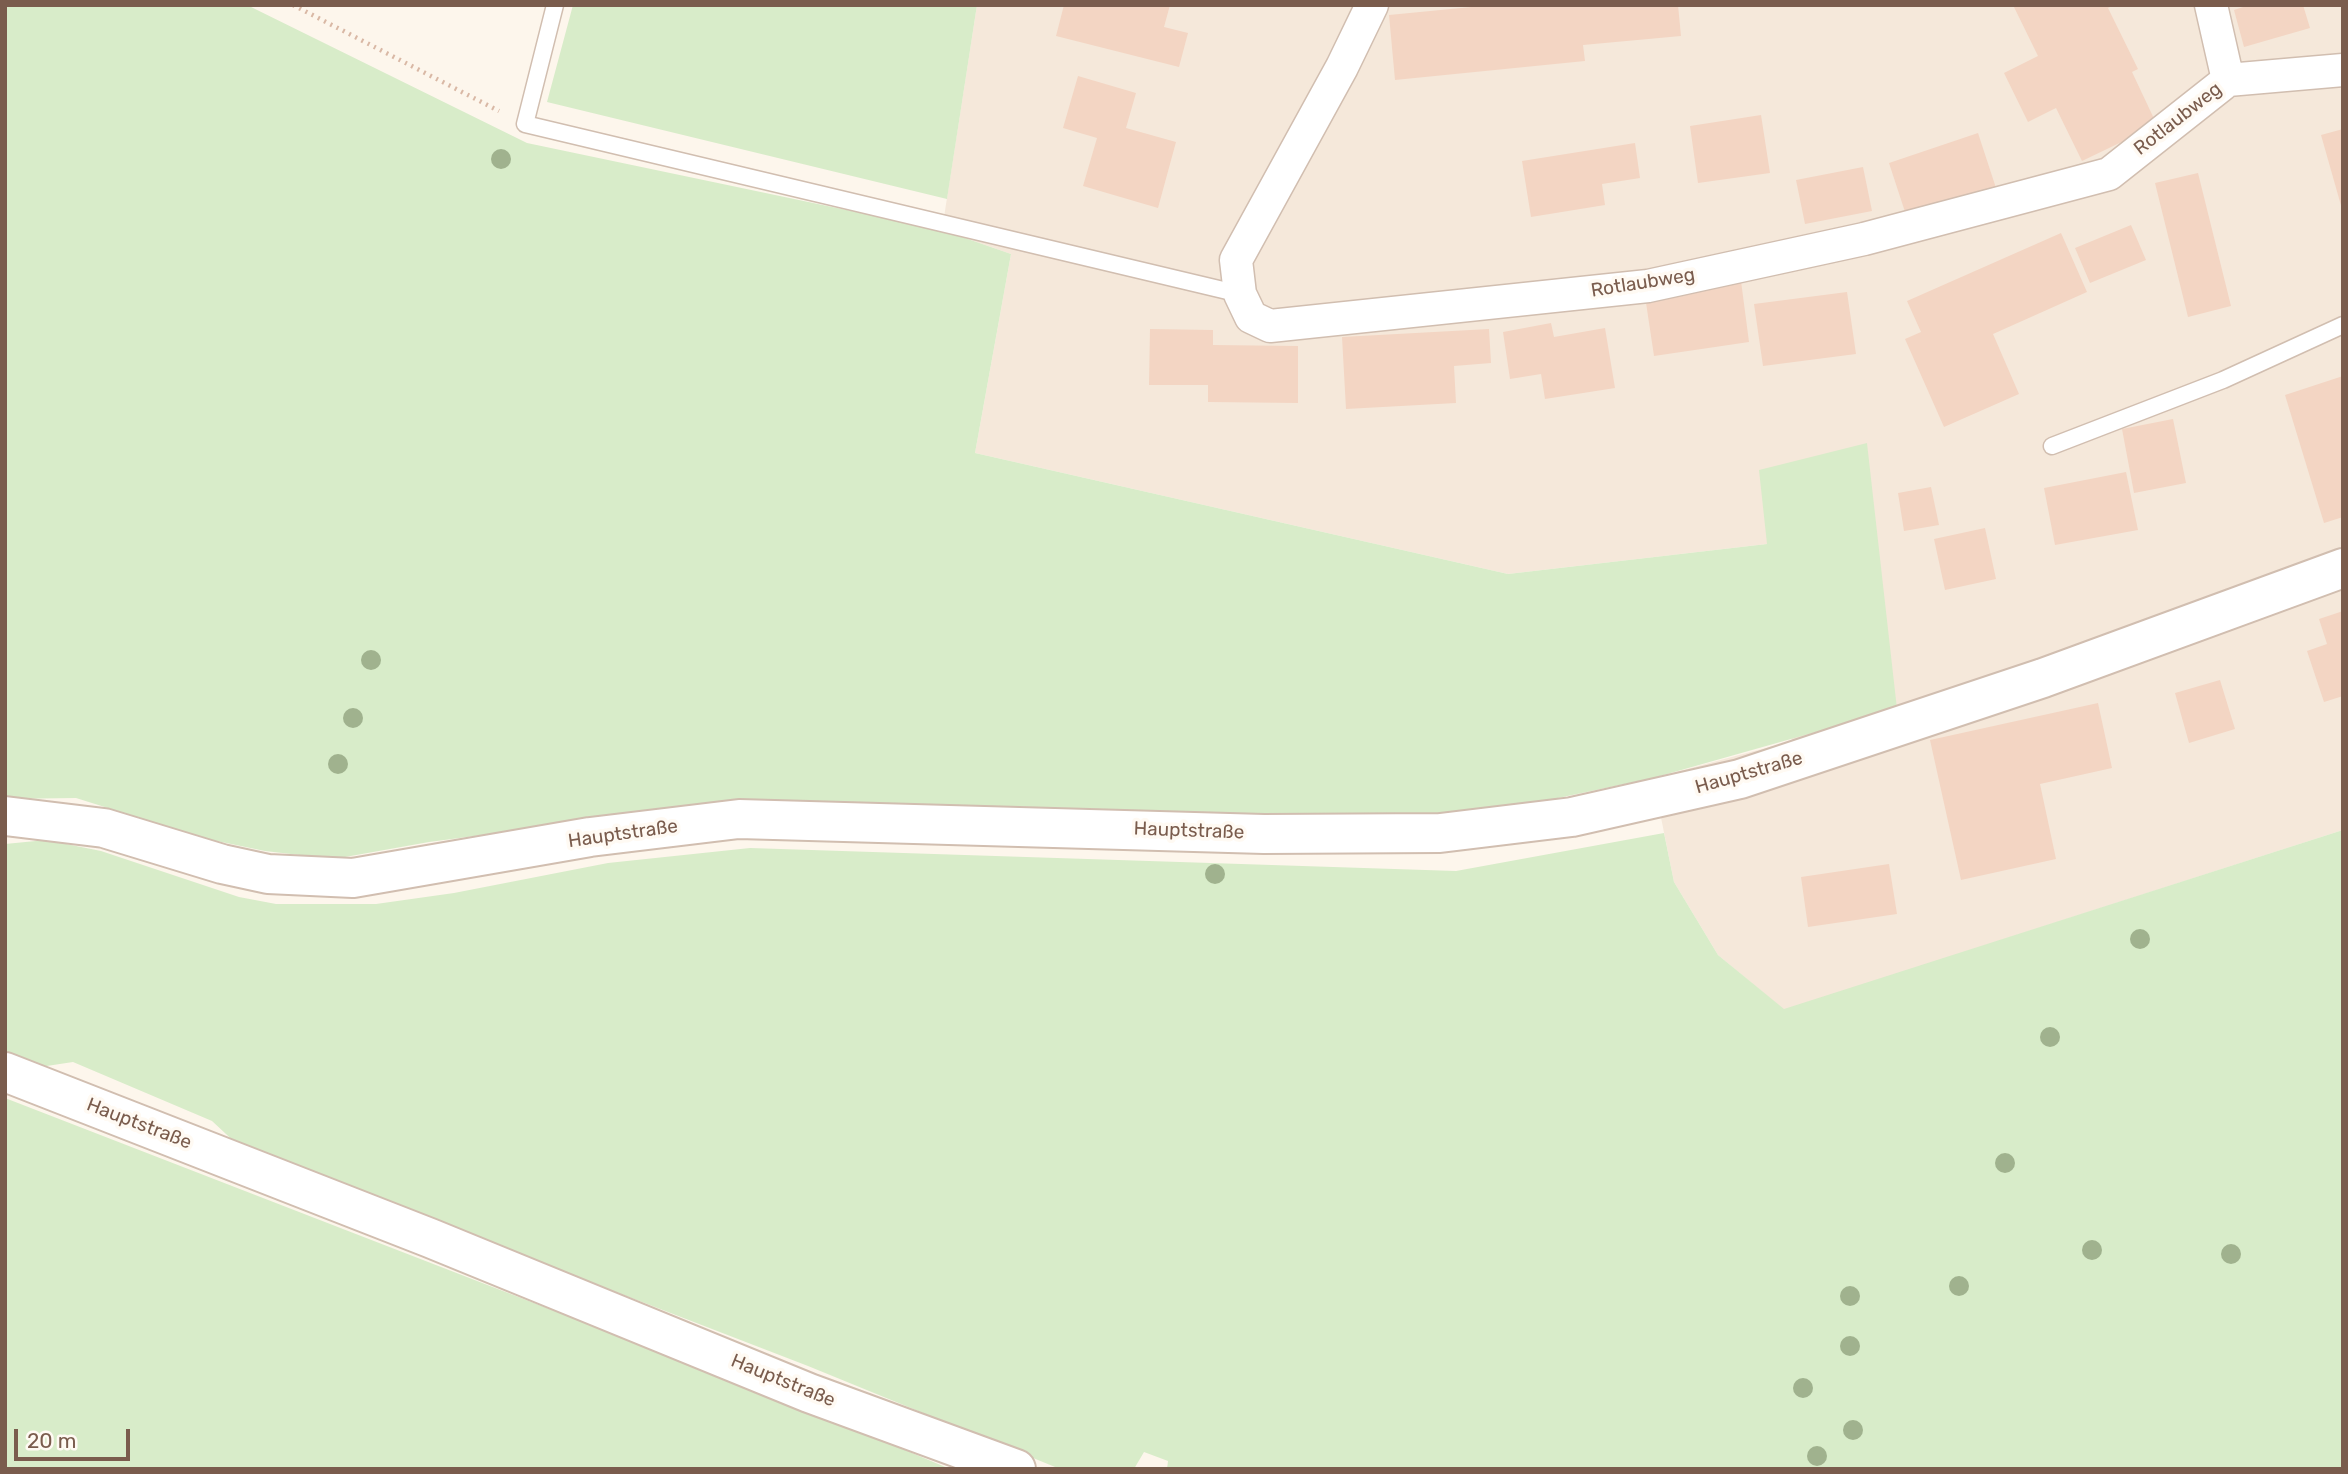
<!DOCTYPE html>
<meta charset="utf-8">
<style>
body{margin:0}
#map{position:relative;width:2348px;height:1474px;overflow:hidden;background:#fdf6ec;font-family:Rubik,sans-serif}
canvas{display:block}
.frame{position:absolute;inset:0;border:7px solid #7a5c4d;pointer-events:none}
.scale{position:absolute;left:14px;top:1429px;width:116px;height:32px;box-sizing:border-box;border:4px solid #7a5c4d;border-top:0;padding-left:9px;font-size:21px;line-height:24px;white-space:nowrap;color:#7a5c4d;-webkit-text-stroke:5px #fffaf3;paint-order:stroke}
</style>
<div id="map">
<canvas width="2348" height="1474"></canvas>
<div class="frame"></div>
<div class="scale">20 m</div>
</div>
<script>
const g = document.querySelector('canvas').getContext('2d');
g.lineJoin = 'round';
function paint(path, color) {
  g.fillStyle = color;
  g.fill(path, 'evenodd');
}
function poly(rows) {
  const path = new Path2D();
  for (const r of rows) {
    path.moveTo(r[0], r[1]);
    for (let i = 2; i < r.length; i += 2) path.lineTo(r[i], r[i + 1]);
  }
  return path;
}
function trace(path, color, width, dash) {
  g.strokeStyle = color;
  g.lineWidth = width;
  g.lineCap = dash ? 'butt' : 'round';
  g.setLineDash(dash || []);
  g.stroke(path);
}
function write(font, color, halo, rows, align = 'center') {
  g.font = font + ' Rubik,sans-serif';
  g.lineWidth = 7;
  g.setLineDash([]);
  g.textBaseline = 'middle';
  g.strokeStyle = halo;
  g.fillStyle = color;
  for (const [text, x, y, turn = 0] of rows) {
    g.save();
    g.translate(x, y);
    g.rotate((+turn || 0) * Math.PI / 180);
    g.textAlign = isNaN(turn) ? turn : align;
    if (halo) g.strokeText(text, 0, 0);
    g.fillText(text, 0, 0);
    g.restore();
  }
}
paint(poly([
 [977,5,2343,5,2343,830,1784,1010,1718,955,1674,882,1653,778,1792,741,1767,544,1508,574,975,453,1011,254,942,230]
]), '#f5e8da');
paint(poly([
 [5,5,247,5,527,143,942,230,1011,254,975,453,1508,574,1767,544,1759,470,1867,443,1897,709,1653,778,1506,809,1392,818,1001,806,710,805,429,842,334,859,265,851,207,839,76,798,5,799],
 [573,5,977,5,947,199,547,102],
 [2343,830,2343,1469,1167,1469,1168,1461,1144,1452,1134,1469,1060,1469,808,1366,240,1147,212,1121,73,1062,40,1067,5,1051,5,844,46,840,101,851,239,897,276,904,376,904,454,893,608,863,750,848,1456,871,1664,833,1674,882,1718,955,1784,1009],
 [5,1098,810,1410,950,1469,5,1469]
]), '#d8ecc9');
paint(poly([
 [1064,5,1170,5,1164,27,1188,33,1179,67,1056,36],
 [1492,5,1678,5,1681,36,1583,45,1585,61,1395,80,1389,15],
 [2013,5,2114,5,2108,8,2138,69,2132,72,2157,125,2082,161,2056,108,2028,122,2004,73,2038,56],
 [2249,5,2303,5,2310,28,2244,47,2234,10],
 [1078,76,1136,93,1126,128,1176,142,1158,208,1083,186,1097,138,1063,128],
 [1761,115,1770,173,1698,183,1690,126],
 [2343,129,2343,208,2342,209,2321,135],
 [1978,133,1996,188,1907,218,1889,163],
 [1635,143,1640,178,1602,184,1605,205,1531,217,1522,161],
 [1863,167,1872,211,1805,224,1796,180],
 [2198,173,2231,306,2188,317,2155,183],
 [2131,225,2146,260,2090,283,2075,248],
 [2061,233,2087,292,1993,334,2019,394,1944,427,1905,339,1921,332,1907,301],
 [1741,281,1749,342,1654,356,1645,296],
 [1847,292,1856,354,1763,366,1754,304],
 [1551,323,1554,337,1605,328,1615,388,1545,399,1541,374,1510,379,1503,332],
 [1150,329,1213,330,1213,345,1298,346,1298,403,1208,402,1208,385,1149,385],
 [1489,329,1491,363,1454,366,1456,403,1346,409,1342,337],
 [2343,376,2343,517,2324,523,2285,395],
 [2173,419,2186,483,2134,493,2122,429],
 [2126,472,2138,530,2055,545,2044,488],
 [1931,487,1939,525,1904,531,1898,493],
 [1985,528,1996,579,1945,590,1934,539],
 [2343,611,2343,696,2324,702,2307,651,2327,644,2319,619],
 [2220,680,2235,729,2189,743,2175,693],
 [2098,703,2112,768,2040,784,2056,859,1961,880,1930,740],
 [1889,864,1897,914,1808,927,1801,877]
]), '#f3d5c3');
const service = poly([
 [555,5,525,124,1240,294],
 [2052,446,2223,380,2343,325]
]);
const minor = poly([
 [1372,5,1342,67,1236,260,1240,294,1251,317,1270,326,1648,286,1864,239,2109,174,2228,80,2343,70],
 [2211,5,2228,80]
]);
const tertiary = poly([
 [5,816,104,828,222,864,268,874,353,878,590,837,739,819,1264,834,1440,833,1572,817,1740,779,2043,678,2343,568],
 [5,1072,430,1238,809,1393,1016,1469]
]);
trace(service, '#d1beb0', 19);
trace(minor, '#d1beb0', 35);
trace(tertiary, '#d1beb0', 42);
trace(poly([
 [293,5,499,111]
]), '#d9b8a5', 4.5, [2, 5]);
trace(service, '#fff', 16);
trace(minor, '#fff', 32);
trace(tertiary, '#fff', 38);
g.fillStyle = '#a0b28e';
for (const [x, y] of [
 [501,159],
 [371,660],
 [353,718],
 [338,764],
 [1215,874],
 [2140,939],
 [2050,1037],
 [2005,1163],
 [2092,1250],
 [2231,1254],
 [1959,1286],
 [1850,1296],
 [1850,1346],
 [1803,1388],
 [1853,1430],
 [1817,1456]
]) {
  g.beginPath();
  g.arc(x, y, 10, 0, 2 * Math.PI);
  g.fill();
}
write('19px', '#7a5c4d', '#fffaf3', [
 ["Rotlaubweg",2178,119,-38],
 ["Rotlaubweg",1643,283,-9],
 ["Hauptstraße",1749,773,-16],
 ["Hauptstraße",1189,831,2],
 ["Hauptstraße",623,834,-8],
 ["Hauptstraße",139,1124,21],
 ["Hauptstraße",783,1381,22]
]);
</script>
